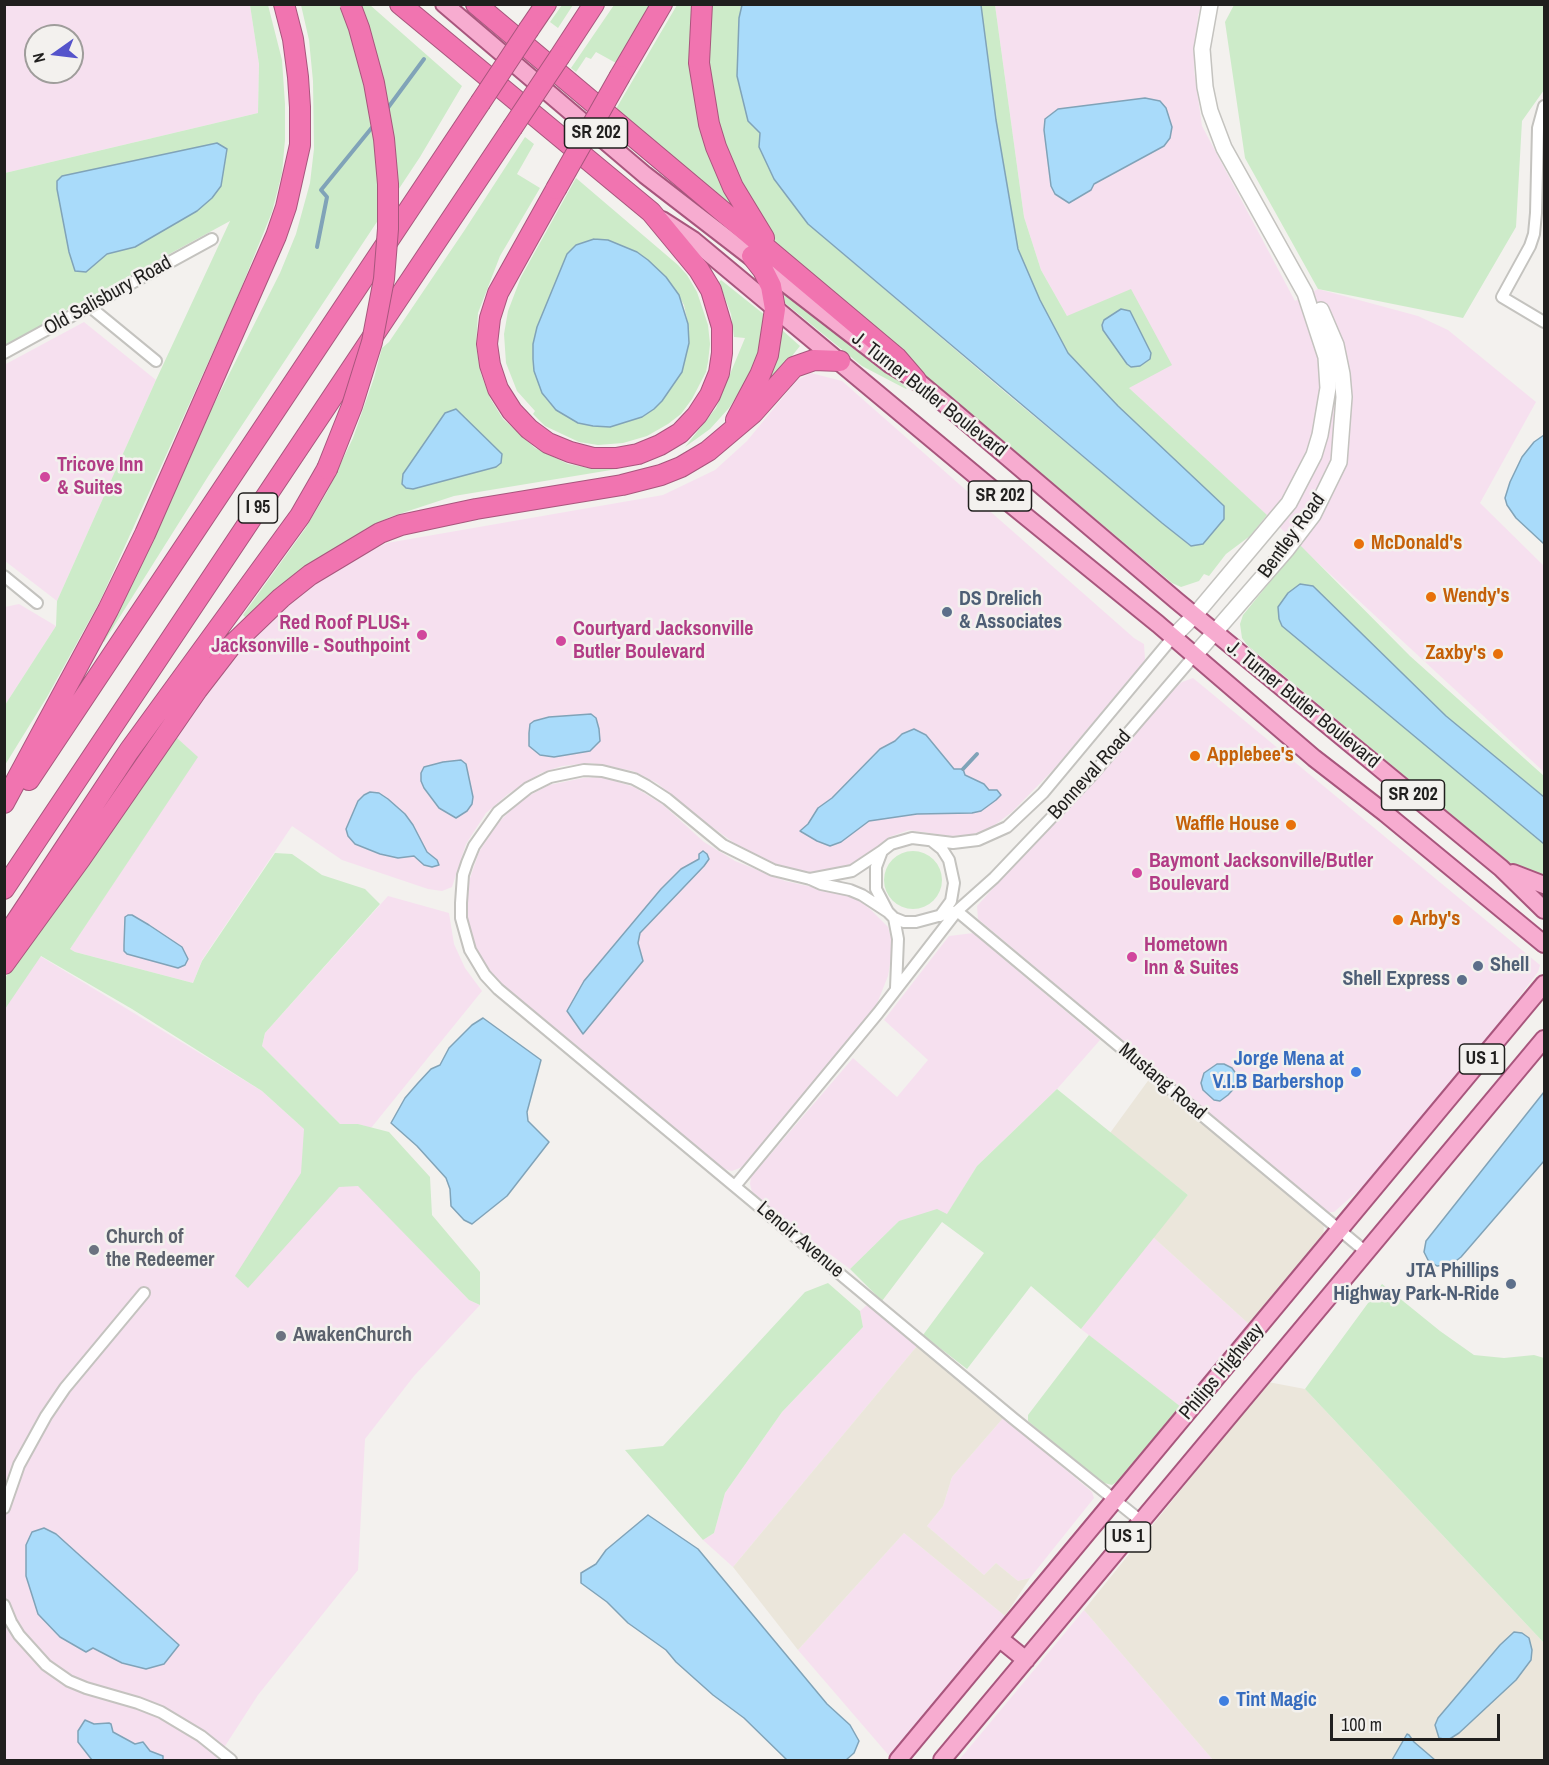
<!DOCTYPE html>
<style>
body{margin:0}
#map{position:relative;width:1549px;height:1765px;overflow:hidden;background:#f3f1ee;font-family:"Archivo Narrow",sans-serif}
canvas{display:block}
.frame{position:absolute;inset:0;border:6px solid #201f1e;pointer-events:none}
.north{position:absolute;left:24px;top:24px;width:60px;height:60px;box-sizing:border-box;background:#f3f1ee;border:2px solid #9f9d9b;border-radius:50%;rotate:256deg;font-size:16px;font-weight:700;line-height:24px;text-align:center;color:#201f1e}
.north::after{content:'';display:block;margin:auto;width:21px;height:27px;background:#5554cb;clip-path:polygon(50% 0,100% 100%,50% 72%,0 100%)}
.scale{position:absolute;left:1330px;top:1714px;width:170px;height:27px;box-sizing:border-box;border:3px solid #201f1e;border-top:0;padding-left:8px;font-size:18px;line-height:21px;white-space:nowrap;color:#201f1e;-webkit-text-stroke:4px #f3f1ee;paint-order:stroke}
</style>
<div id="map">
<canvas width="1549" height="1765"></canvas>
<div class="frame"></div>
<div class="north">N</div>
<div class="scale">100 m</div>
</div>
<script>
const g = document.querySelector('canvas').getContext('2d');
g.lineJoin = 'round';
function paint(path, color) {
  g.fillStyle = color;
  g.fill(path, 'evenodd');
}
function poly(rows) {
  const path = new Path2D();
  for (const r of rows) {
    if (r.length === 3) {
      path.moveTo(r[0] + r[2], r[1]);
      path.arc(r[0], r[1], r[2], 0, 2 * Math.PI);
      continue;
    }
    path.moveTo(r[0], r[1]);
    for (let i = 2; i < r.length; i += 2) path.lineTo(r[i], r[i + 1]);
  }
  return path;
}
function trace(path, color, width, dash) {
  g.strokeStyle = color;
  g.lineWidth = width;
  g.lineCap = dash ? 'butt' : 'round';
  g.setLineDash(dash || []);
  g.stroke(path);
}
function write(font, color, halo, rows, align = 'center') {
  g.font = font + ' "Archivo Narrow",sans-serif';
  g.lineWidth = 5;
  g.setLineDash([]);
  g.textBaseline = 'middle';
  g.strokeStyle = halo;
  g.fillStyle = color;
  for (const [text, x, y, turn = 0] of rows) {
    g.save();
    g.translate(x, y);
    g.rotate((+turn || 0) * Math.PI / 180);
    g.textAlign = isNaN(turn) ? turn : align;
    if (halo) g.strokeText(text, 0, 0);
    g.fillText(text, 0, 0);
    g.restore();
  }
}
paint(poly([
 [4,5,250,5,259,64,258,113,5,173],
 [36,36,72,36,72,72,36,72],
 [995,5,1202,5,1198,15,1194,70,1202,126,1295,301,1318,289,1418,316,1448,330,1536,402,1480,503,1544,566,1544,772,1129,388,1067,316,1041,270,1024,217],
 [84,322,156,380,57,601,5,561,4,365],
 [811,373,842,381,1134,638,1144,644,1145,660,1054,769,1012,812,992,827,971,835,950,836,909,830,889,837,860,862,847,868,809,872,778,867,744,850,694,814,657,783,633,771,591,763,562,766,541,773,508,794,486,813,466,844,452,887,442,891,428,889,342,860,292,826,202,960,193,983,75,952,70,949,197,757,176,737,233,657,296,595,349,561,387,543,663,495,715,470,747,441,797,380],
 [19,604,56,626,5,705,5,607],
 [1193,678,1540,965,1538,972,1482,1046,1368,1182,1334,1212,1326,1212,978,919,977,906,1173,690,1182,682],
 [602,777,634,787,662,804,704,842,735,861,785,881,853,896,870,909,888,927,893,945,888,976,876,1006,742,1167,732,1171,724,1169,496,980,478,953,469,932,466,903,469,881,479,852,497,824,521,800,549,785,583,778],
 [388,896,449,913,454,944,465,968,482,991,371,1128,358,1124,340,1124,262,1046,265,1033],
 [973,933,1100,1040,1057,1089,977,1166,947,1215,899,1221,850,1269,804,1235,752,1192,750,1184,751,1177,853,1058,897,1097,928,1060,884,1020,949,936],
 [40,956,262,1091,304,1129,469,1300,480,1305,414,1376,365,1439,358,1570,258,1695,216,1760,5,1760,4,1009],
 [1153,1237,1250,1325,1183,1409,1081,1329],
 [867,1305,917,1346,733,1567,703,1540,714,1533,725,1493,782,1412,863,1327,860,1311],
 [1004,1417,1092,1492,1094,1498,1030,1578,1018,1581,996,1563,984,1575,927,1526,943,1506,952,1477],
 [904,1533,1005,1616,891,1758,798,1650],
 [1084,1610,1213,1760,959,1760]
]), '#f6e0ef');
paint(poly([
 [1150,1078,1324,1225,1323,1239,1250,1325,1153,1237,1188,1195,1110,1133],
 [917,1346,1004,1417,952,1477,943,1506,927,1526,984,1575,996,1563,1018,1581,1030,1578,1005,1616,904,1533,798,1650,733,1567],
 [1268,1382,1305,1389,1544,1643,1544,1760,1213,1760,1084,1610]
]), '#ebe6db');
paint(poly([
 [250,5,268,5,282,60,285,104,285,140,282,173,272,212,235,303,100,601,47,697,5,765,5,705,56,626,57,601,156,380,230,221,61,313,5,348,5,173,258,113,259,64],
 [62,176,135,247,107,254,86,272],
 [301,5,370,5,462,86,420,157,209,475,104,642,100,639,190,452,280,273,296,234,310,183,314,149,313,81,309,40],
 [562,5,573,5,558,28,550,22],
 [614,5,651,5,616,63,596,52,591,59,586,57,576,72,571,68],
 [677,5,697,5,696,70,757,235,613,114],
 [709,5,742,5,739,18,737,76,760,133,759,147,808,224,1006,393,1190,546,1118,406,1068,353,1040,300,1018,249,996,120,981,5,995,5,1024,217,1041,270,1067,316,1131,289,1172,365,1129,388,1267,515,1250,536,1226,554,1209,576,1204,574,1199,581,1181,587,1172,583,806,276,782,252,766,233,748,204,712,108,706,30],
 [1234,5,1544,5,1544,90,1522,121,1516,227,1463,318,1318,289,1245,158,1225,22],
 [525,137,534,144,517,174,540,188,500,256,478,313,476,346,481,374,490,398,503,419,535,448,568,464,589,468,617,469,454,496,390,517,365,529,247,619,243,615,305,529,327,492,353,438,374,378,382,348,389,342,464,231],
 [456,409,502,455,402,479,445,413],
 [576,178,678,265,687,275,697,292,708,325,710,344,708,362,706,372,692,399,681,414,668,424,647,436,623,443,598,445,579,442,545,426,533,414,535,411,517,391,506,363,504,334,508,311,521,277],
 [567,254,648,260,673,286,684,305,688,324,689,343,682,372,662,401,642,417,610,427,556,410,545,398,533,344,537,327],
 [721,280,766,316,760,351,750,375,729,408,710,429,685,447,716,408,745,338,734,337,731,314,719,282],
 [784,292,855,345,907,388,906,389,862,366,785,303],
 [782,330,800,346,767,387,764,382],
 [1300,545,1410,656,1544,776,1544,797,1446,716,1313,586,1544,844,1544,881,1520,870,1512,865,1247,645,1242,638,1240,624,1243,615],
 [176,737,198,757,70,949,75,952,193,983,202,961,275,853,292,854,322,875,365,889,380,904,265,1033,262,1046,340,1124,358,1124,389,1132,430,1177,432,1215,480,1272,480,1305,469,1300,358,1186,339,1187,248,1288,235,1276,301,1173,304,1129,262,1091,132,1009,41,956,5,1009,5,978],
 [913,880,29],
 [1057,1089,1188,1195,1081,1329,1031,1286,967,1369,923,1335,984,1253,942,1222,882,1301,850,1269,899,1221,937,1209,947,1214,977,1166],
 [828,1283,860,1311,863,1327,782,1412,725,1493,714,1533,703,1540,625,1450,663,1446,805,1292],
 [1382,1284,1440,1331,1474,1355,1504,1358,1534,1355,1544,1358,1544,1643,1305,1389],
 [1089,1335,1181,1407,1120,1480,1112,1485,1100,1482,1028,1421,1028,1415]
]), '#cdebc9');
const water = poly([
 [742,5,981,5,996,120,1018,249,1040,300,1068,353,1118,406,1224,506,1224,519,1203,544,1191,546,1162,523,808,224,774,179,759,147,760,133,748,121,737,76,739,18,742,5],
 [1145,98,1160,101,1166,108,1172,127,1170,138,1164,146,1094,184,1091,190,1069,203,1055,194,1051,186,1044,130,1045,119,1058,109,1145,98],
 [217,143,227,149,221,186,212,198,197,211,135,247,107,254,86,272,75,271,69,252,57,189,57,181,62,176,217,143],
 [594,239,608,240,637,252,648,260,666,277,679,295,688,324,689,343,682,372,662,401,654,409,642,417,610,427,593,426,578,423,556,410,542,393,534,371,533,359,533,344,537,327,567,254,576,245,594,239],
 [1121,309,1130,311,1151,353,1150,359,1140,366,1131,367,1127,364,1103,330,1102,325,1104,320,1121,309],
 [456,409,502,454,501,463,496,467,413,489,406,488,402,484,403,474,445,413,456,409],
 [1544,435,1544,544,1516,518,1507,505,1505,498,1510,482,1522,457,1534,442,1544,435],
 [1300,584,1313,586,1446,716,1544,797,1544,844,1282,626,1279,619,1278,607,1288,593,1300,584],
 [591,714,596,718,599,729,600,741,590,751,554,757,540,755,529,746,529,733,530,724,534,721,549,717,591,714],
 [914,729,926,735,954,769,963,769,965,775,984,784,989,790,997,790,1001,795,996,800,981,811,972,813,917,814,869,821,841,842,830,846,817,841,800,831,808,824,818,808,832,798,880,749,895,741,902,734,914,729],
 [461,760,466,764,473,797,472,804,467,811,456,818,439,808,424,788,421,781,421,773,424,767,443,762,461,760],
 [370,792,379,793,388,799,405,814,413,825,427,852,437,860,439,865,432,867,424,865,414,856,398,858,380,854,355,844,348,836,346,829,358,801,364,795,370,792],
 [703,851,707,854,709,859,704,866,640,933,638,943,643,961,583,1034,567,1011,584,981,661,889,681,869,699,859,699,854,703,851],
 [128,915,132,915,149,925,182,947,188,959,185,965,178,968,127,954,124,951,124,945,125,917,128,915],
 [483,1018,541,1060,527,1112,528,1121,549,1142,507,1196,472,1224,464,1220,451,1206,450,1189,446,1178,417,1146,391,1123,405,1098,418,1083,431,1069,440,1065,449,1048,472,1025,483,1018],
 [1217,1064,1224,1064,1232,1068,1239,1078,1239,1083,1228,1095,1220,1101,1214,1100,1203,1090,1201,1083,1204,1073,1217,1064],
 [1544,1092,1544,1161,1461,1257,1452,1264,1437,1266,1428,1260,1424,1252,1426,1241,1544,1092],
 [648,1515,698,1549,827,1704,850,1725,859,1741,854,1753,846,1760,787,1760,744,1718,713,1695,676,1662,666,1650,628,1623,607,1602,581,1583,581,1573,596,1564,606,1550,648,1515],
 [44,1528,56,1534,179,1645,164,1664,146,1669,122,1663,93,1648,86,1652,60,1637,38,1614,26,1576,26,1545,32,1532,44,1528],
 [1514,1632,1522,1633,1529,1638,1532,1650,1531,1660,1516,1680,1459,1733,1448,1740,1439,1738,1435,1725,1438,1718,1500,1645,1514,1632],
 [85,1720,94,1724,109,1723,111,1724,113,1732,135,1744,143,1742,150,1751,163,1756,163,1760,92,1760,78,1742,78,1731,85,1720],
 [1407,1734,1409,1735,1414,1742,1435,1760,1392,1760,1407,1734]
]);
paint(water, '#a9dbfa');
trace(water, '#80a3b8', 1.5);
trace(poly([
 [387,109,424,59],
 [317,247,327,197,321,190,374,125],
 [963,769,977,754]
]), '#80a3b8', 4);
const street = poly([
 [1544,106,1538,128,1536,213,1534,234,1530,246,1502,297,1544,322],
 [89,306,156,361],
 [4,353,212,239],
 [4,576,37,603],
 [1173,637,1043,793,1007,827,978,840,953,843,912,838,891,844,882,851,876,867,876,889,888,912,894,918,904,922,916,922,957,911,994,878,1092,775,1194,656],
 [932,841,942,849,949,860,954,883,951,901,940,916],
 [810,879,852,871,882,851],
 [888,912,862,895,850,890,821,884,810,879,773,870,723,845,667,799,647,786,634,779,602,771,584,770,550,777,528,788,498,812,474,846,467,863,463,875,461,903,461,918,470,950,485,975,498,989,1014,1419,1141,1521],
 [894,918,898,939,896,988],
 [735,1186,878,1013,957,911,1366,1252],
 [4,1508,19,1465,46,1416,65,1388,144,1293],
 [4,1605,11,1622,19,1635,46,1665,69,1681,86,1688,138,1703,161,1712,201,1736,231,1760]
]);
const secondary = poly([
 [1173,637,1195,615,1289,503,1314,455,1320,435,1328,388,1326,357,1305,293,1224,148,1210,111,1205,87,1202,49,1210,4],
 [1194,656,1287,549,1313,515,1339,462,1344,397,1342,374,1336,345,1321,310]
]);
const primary = poly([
 [444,4,645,175,891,365,916,380,945,404,1177,601,1501,868,1544,910],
 [662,220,693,240,986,484,1158,624,1314,758,1385,813,1544,944],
 [1513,873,1544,885],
 [1000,1639,1026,1660],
 [898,1760,1544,984],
 [942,1760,1544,1039]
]);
const highway = poly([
 [400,4,651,212,699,270,711,290,722,327,722,353,719,373,710,395,697,415,680,433,660,445,638,454,616,458,593,458,570,452,548,443,529,429,512,411,498,389,490,365,487,344,490,318,498,293,556,189],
 [476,4,897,358,916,380],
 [702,4,699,63,709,124,716,147,733,187,764,238],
 [529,29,546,4],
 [560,56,594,4],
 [620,76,662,4],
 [736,420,760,375,768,355,775,309,771,286,763,270,752,256],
 [29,780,480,103],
 [4,803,108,610,145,534,276,236,286,207,300,145,300,107,298,77,293,39,284,4],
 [4,889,512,128],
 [4,940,129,751,300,516,327,469],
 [4,964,81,858,197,690,231,646,281,598,310,575,380,533,401,525,476,509,622,485,661,475,681,467,708,451,753,413,794,367,814,360,840,361]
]);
trace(street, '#c4c3bf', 14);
trace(secondary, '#c4c3bf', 18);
trace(primary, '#a8567d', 20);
trace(highway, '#a8567d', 22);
trace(street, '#fff', 10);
trace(secondary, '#fff', 15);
trace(primary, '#f7acd0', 16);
trace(highway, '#f174b0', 20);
const highwayBridge = poly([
 [480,103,529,29],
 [512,128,560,56],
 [556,189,620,76],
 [327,469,352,406,372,342,384,279,388,229,388,184,384,139,374,83,359,28,350,4]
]);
trace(highwayBridge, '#a8567d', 22, []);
trace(highwayBridge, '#f174b0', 20);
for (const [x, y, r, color] of [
 [45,477,6,"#d1479c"],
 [1359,544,6,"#e8710a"],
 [1431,597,6,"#e8710a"],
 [947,612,6,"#5c6f8a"],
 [422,635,6,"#d1479c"],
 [561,641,6,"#d1479c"],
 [1498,654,6,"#e8710a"],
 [1195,756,6,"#e8710a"],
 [1291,825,6,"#e8710a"],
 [1137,873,6,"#d1479c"],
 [1398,920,6,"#e8710a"],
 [1132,957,6,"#d1479c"],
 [1478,966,6,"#5c6f8a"],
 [1462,980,6,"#5c6f8a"],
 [1356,1072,6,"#3f7fe0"],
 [94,1250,6,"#6b7280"],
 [1511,1284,6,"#5c6f8a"],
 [281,1336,6,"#6b7280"],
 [1224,1701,6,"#3f7fe0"]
]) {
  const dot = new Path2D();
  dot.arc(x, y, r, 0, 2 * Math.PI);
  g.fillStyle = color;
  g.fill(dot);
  trace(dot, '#f3f1ee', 2);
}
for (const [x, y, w] of [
 [596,133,63],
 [1000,496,63],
 [258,508,39],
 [1413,795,63],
 [1482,1059,45],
 [1128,1537,45]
]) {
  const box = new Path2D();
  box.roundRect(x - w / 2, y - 15, w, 30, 4.5);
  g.fillStyle = '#f3f1ee';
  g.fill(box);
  trace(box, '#201f1e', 1.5);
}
write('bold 18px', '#201f1e', null, [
 ["SR 202",596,133],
 ["SR 202",1000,496],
 ["I 95",258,508],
 ["SR 202",1413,795],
 ["US 1",1482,1059],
 ["US 1",1128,1537]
]);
write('20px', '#201f1e', '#f3f1ee', [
 ["Old Salisbury Road",108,296,-29],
 ["J. Turner Butler Boulevard",929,395,38],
 ["Bentley Road",1292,536,-54],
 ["J. Turner Butler Boulevard",1303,705,39],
 ["Bonneval Road",1090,775,-48],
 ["Mustang Road",1162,1082,40],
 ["Lenoir Avenue",800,1240,40],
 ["Philips Highway",1222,1372,-50]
]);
write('bold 20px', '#b23c85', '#f3f1ee', [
 ["Tricove Inn",57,466],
 ["& Suites",57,489],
 ["Red Roof PLUS+",410,624,"right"],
 ["Jacksonville - Southpoint",410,647,"right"],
 ["Courtyard Jacksonville",573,630],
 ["Butler Boulevard",573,653],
 ["Baymont Jacksonville/Butler",1149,862],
 ["Boulevard",1149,885],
 ["Hometown",1144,946],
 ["Inn & Suites",1144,969]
], 'left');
write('bold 20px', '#c56008', '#f3f1ee', [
 ["McDonald's",1371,544],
 ["Wendy's",1443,597],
 ["Zaxby's",1486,654,"right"],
 ["Applebee's",1207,756],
 ["Waffle House",1279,825,"right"],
 ["Arby's",1410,920]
], 'left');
write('bold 20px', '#4e5e75', '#f3f1ee', [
 ["DS Drelich",959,600],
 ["& Associates",959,623],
 ["Shell",1490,966],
 ["Shell Express",1450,980,"right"],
 ["JTA Phillips",1499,1272,"right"],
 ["Highway Park-N-Ride",1499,1295,"right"]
], 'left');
write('bold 20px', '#366cbe', '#f3f1ee', [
 ["Jorge Mena at",1344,1060],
 ["V.I.B Barbershop",1344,1083],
 ["Tint Magic",1236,1701,"left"]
], 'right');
write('bold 20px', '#5b616d', '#f3f1ee', [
 ["Church of",106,1238],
 ["the Redeemer",106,1261],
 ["AwakenChurch",293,1336]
], 'left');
</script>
